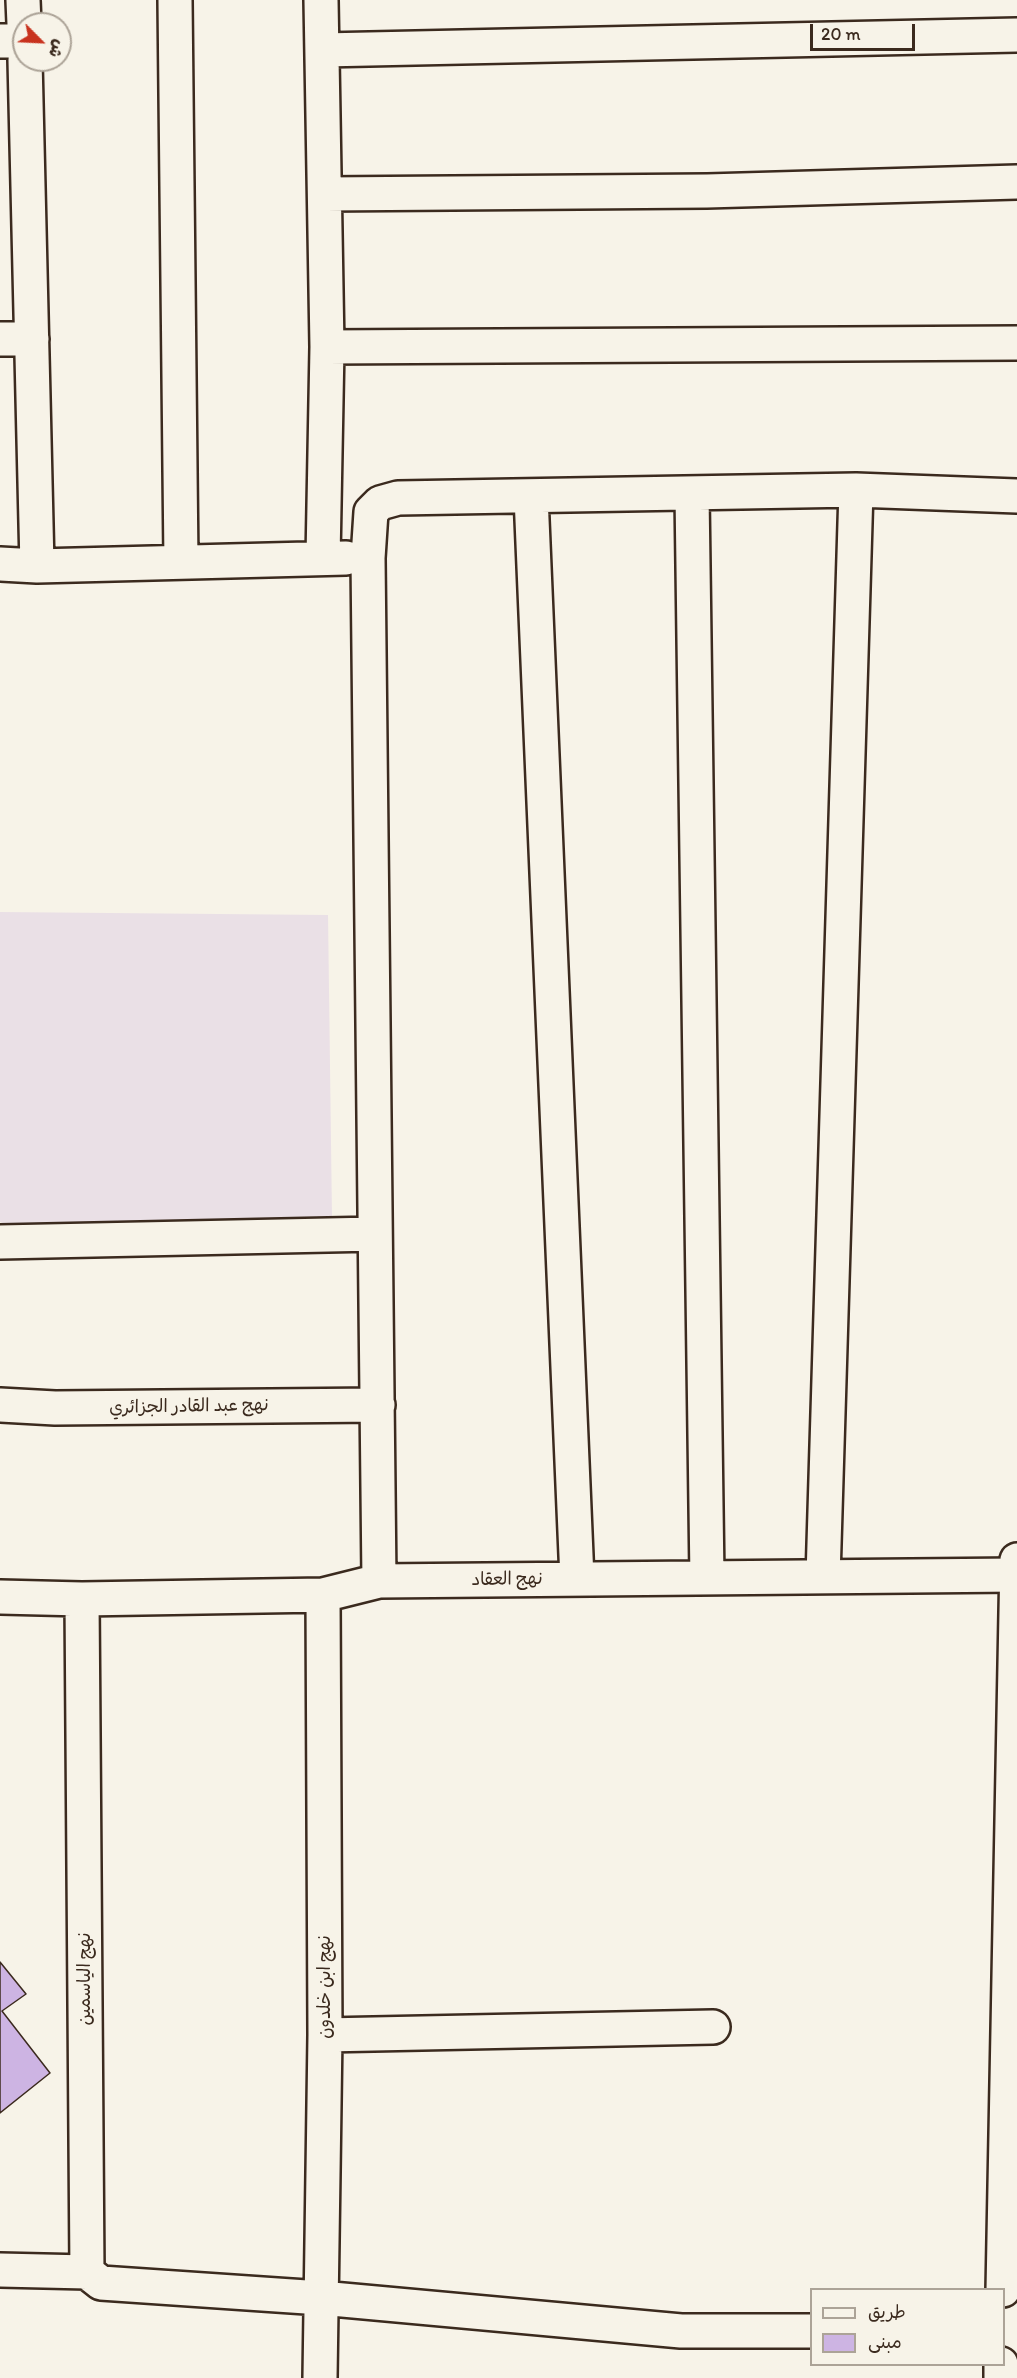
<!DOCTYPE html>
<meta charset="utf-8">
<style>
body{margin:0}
#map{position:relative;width:1017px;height:2378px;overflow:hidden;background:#f7f3e8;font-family:Itim,"Playpen Sans Arabic",sans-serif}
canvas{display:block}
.legend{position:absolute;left:810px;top:2288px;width:195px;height:78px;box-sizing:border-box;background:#f7f3e8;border:2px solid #aca397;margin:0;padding:8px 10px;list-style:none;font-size:18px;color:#3b2a1e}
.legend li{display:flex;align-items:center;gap:12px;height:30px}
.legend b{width:30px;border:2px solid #aca397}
.north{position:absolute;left:12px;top:12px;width:60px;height:60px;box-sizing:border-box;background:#f7f3e8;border:2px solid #aca397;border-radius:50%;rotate:114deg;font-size:16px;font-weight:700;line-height:24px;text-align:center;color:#3b2a1e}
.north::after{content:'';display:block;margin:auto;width:21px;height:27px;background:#c8321e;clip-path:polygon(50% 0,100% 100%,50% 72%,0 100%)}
.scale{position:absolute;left:810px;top:24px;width:105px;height:27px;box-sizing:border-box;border:3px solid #3b2a1e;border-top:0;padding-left:8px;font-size:18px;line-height:21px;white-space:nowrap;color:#3b2a1e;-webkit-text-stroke:4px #f7f3e8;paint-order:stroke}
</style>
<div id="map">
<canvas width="1017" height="2378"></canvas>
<ul class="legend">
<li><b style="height:8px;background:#f7f3e8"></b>طريق</li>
<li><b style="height:16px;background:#cdb4e3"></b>مبنى</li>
</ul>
<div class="north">ش</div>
<div class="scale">20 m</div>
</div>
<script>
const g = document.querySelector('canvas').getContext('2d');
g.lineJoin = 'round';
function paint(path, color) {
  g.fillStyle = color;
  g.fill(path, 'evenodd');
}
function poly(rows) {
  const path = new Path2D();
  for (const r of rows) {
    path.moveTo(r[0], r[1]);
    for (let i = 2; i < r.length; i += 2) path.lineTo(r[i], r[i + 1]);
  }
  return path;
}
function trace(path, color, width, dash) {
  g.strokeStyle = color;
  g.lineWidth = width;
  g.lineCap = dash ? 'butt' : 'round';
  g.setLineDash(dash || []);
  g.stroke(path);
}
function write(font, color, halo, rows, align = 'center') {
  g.font = font + ' Itim,"Playpen Sans Arabic",sans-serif';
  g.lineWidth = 4.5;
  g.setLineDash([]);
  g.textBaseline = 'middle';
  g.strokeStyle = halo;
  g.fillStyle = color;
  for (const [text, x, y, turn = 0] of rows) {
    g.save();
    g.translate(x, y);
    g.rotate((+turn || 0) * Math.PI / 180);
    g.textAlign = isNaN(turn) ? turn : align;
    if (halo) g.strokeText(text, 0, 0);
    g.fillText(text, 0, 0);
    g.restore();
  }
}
paint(poly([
 [0,912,328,915,332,1219,11,1226,0,1222]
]), '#eae0e6');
const building = poly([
 [0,1962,26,1994,2,2011,50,2073,0,2113,0,1962]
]);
paint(building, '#cdb4e3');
trace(building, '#3b2a1e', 1.5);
const minor = poly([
 [23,0,24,24],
 [175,0,181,562],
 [321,0,327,347,323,558],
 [0,41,24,41],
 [323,50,1017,35],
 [25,60,37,566],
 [325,194,707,191,1017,182],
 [0,339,32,339],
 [327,347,1017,343],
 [692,494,707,1578],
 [531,496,577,1579],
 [0,564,37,566,346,558],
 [0,1242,375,1234],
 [0,1405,55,1408,378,1405],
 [823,1577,856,490],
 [379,1581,368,558,371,512,380,503,398,498,856,490,1017,496],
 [0,1597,82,1599,323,1595,379,1581,1017,1575],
 [325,2035,713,2027],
 [0,2270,87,2272,82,1599],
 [87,2272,101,2283,321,2298,681,2331,812,2331],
 [320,2378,325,2035,323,1595]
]);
const tertiary = poly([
 [1003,2290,1017,1560],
 [1001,2378,1001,2364]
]);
trace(minor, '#3b2a1e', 38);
trace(tertiary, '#3b2a1e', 38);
trace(minor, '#f7f3e8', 33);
trace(tertiary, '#f7f3e8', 33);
write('18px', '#3b2a1e', '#f7f3e8', [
 ["نهج عبد القادر الجزائري",189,1407,-1],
 ["نهج العقاد",507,1580,-1],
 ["نهج الياسمين",85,1979,-90],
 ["نهج ابن خلدون",325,1987,-90]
]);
</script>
